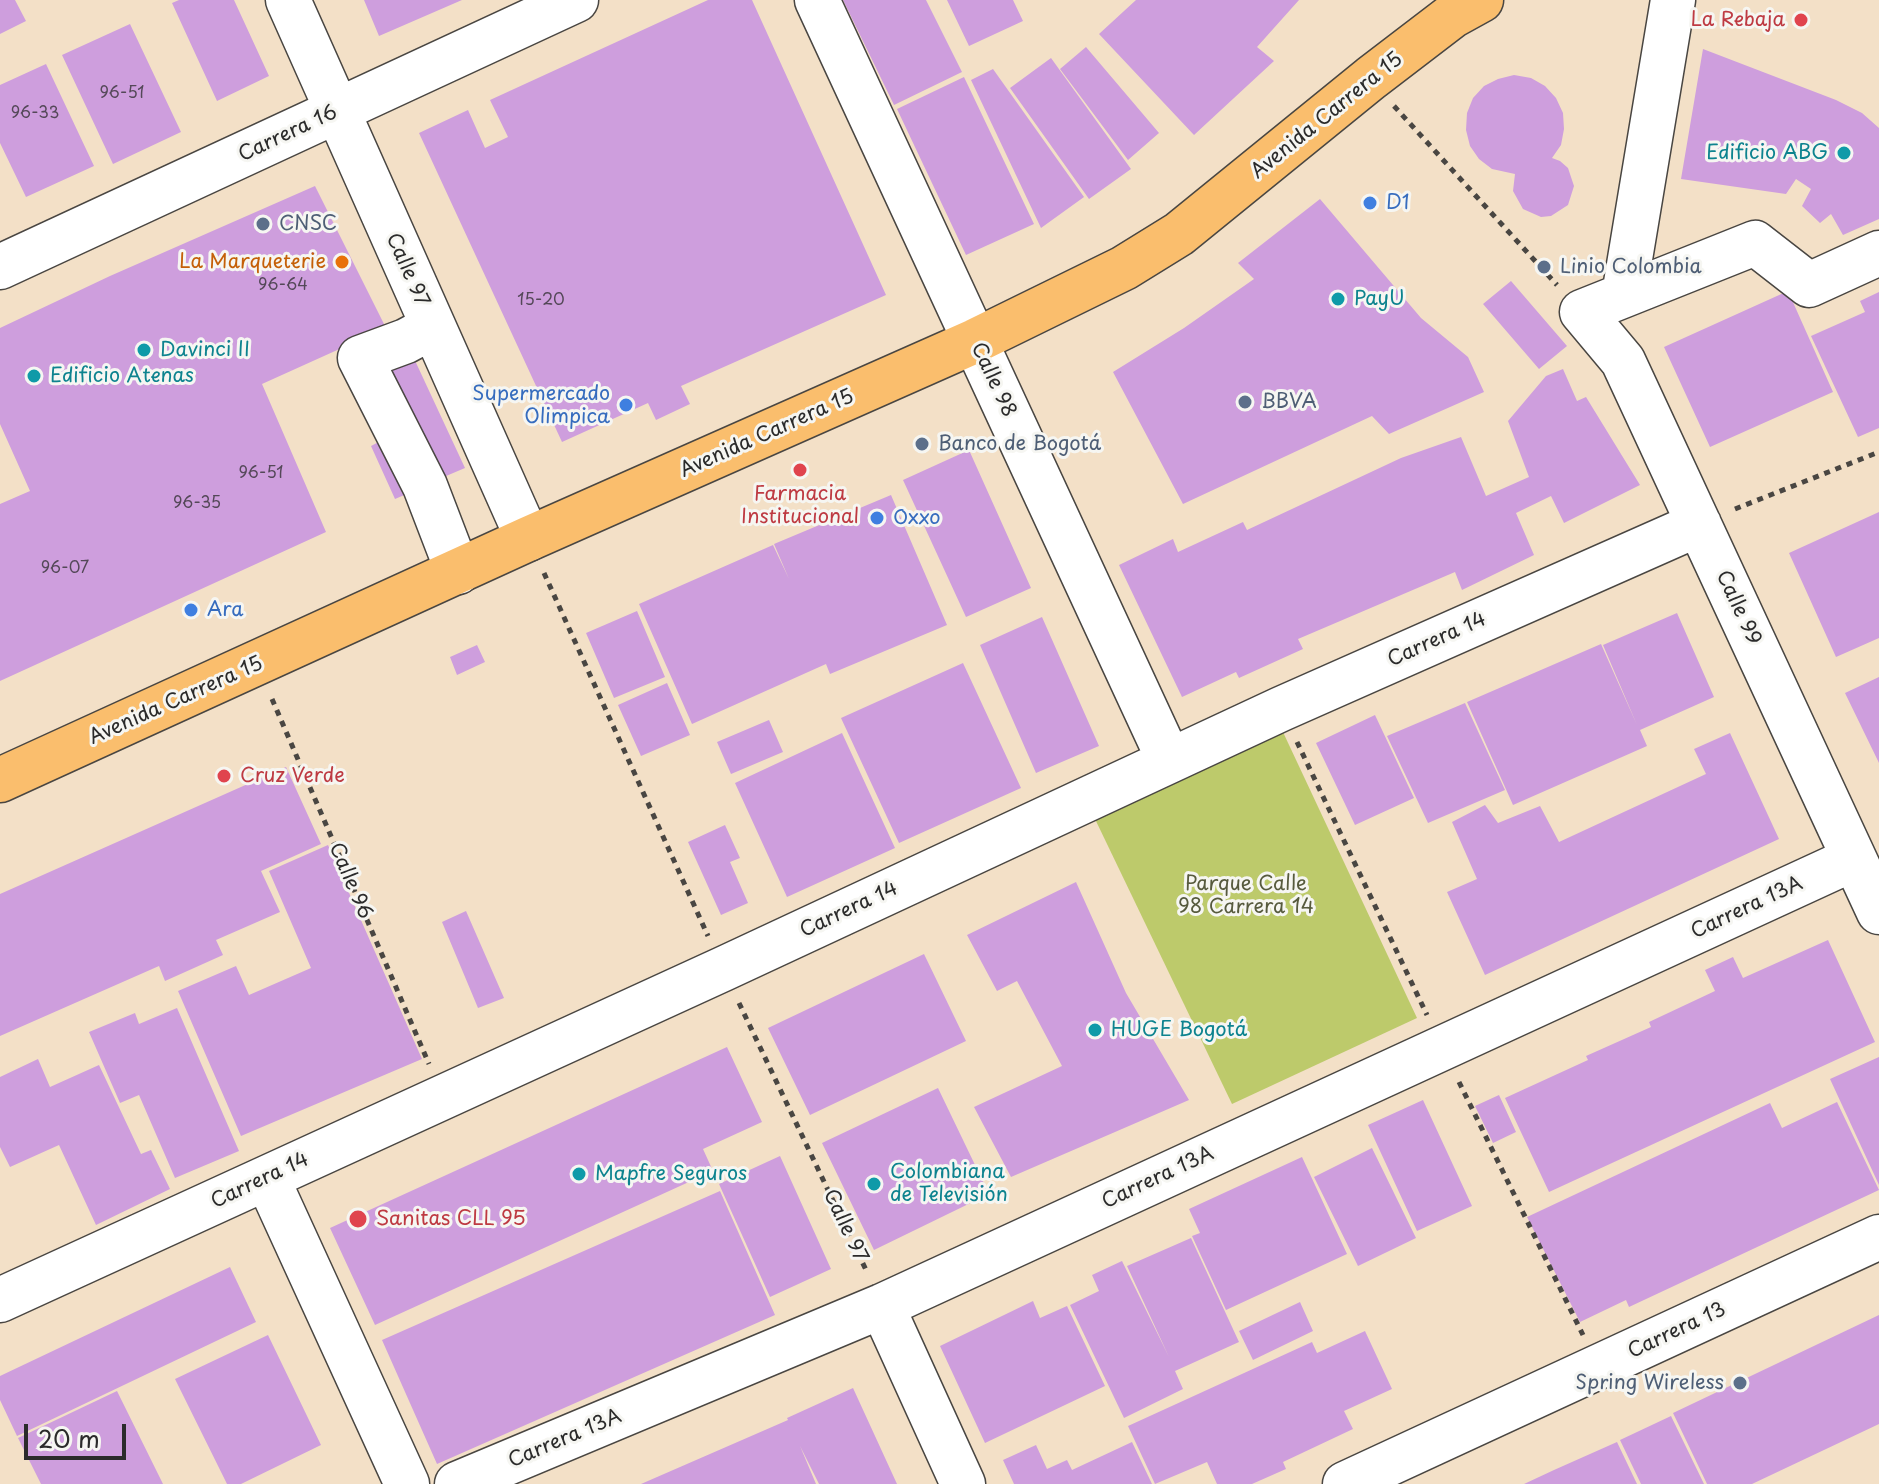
<!DOCTYPE html>
<meta charset="utf-8">
<style>
body{margin:0}
#map{position:relative;width:1879px;height:1484px;overflow:hidden;background:#f3e0c7;font-family:"Playpen Sans",sans-serif}
canvas{display:block}
.scale{position:absolute;left:24px;top:1424px;width:102px;height:36px;box-sizing:border-box;border:4px solid #2b2b2b;border-top:0;padding-left:10px;font-size:24px;line-height:28px;white-space:nowrap;color:#2b2b2b;-webkit-text-stroke:6px #f6f6f2;paint-order:stroke}
</style>
<div id="map">
<canvas width="1879" height="1484"></canvas>
<div class="scale">20 m</div>
</div>
<script>
const g = document.querySelector('canvas').getContext('2d');
g.lineJoin = 'round';
function paint(path, color) {
  g.fillStyle = color;
  g.fill(path, 'evenodd');
}
function poly(rows) {
  const path = new Path2D();
  for (const r of rows) {
    path.moveTo(r[0], r[1]);
    for (let i = 2; i < r.length; i += 2) path.lineTo(r[i], r[i + 1]);
  }
  return path;
}
function trace(path, color, width, dash) {
  g.strokeStyle = color;
  g.lineWidth = width;
  g.lineCap = dash ? 'butt' : 'round';
  g.setLineDash(dash || []);
  g.stroke(path);
}
function write(font, color, halo, rows, align = 'center') {
  g.font = font + ' "Playpen Sans",sans-serif';
  g.lineWidth = 6;
  g.setLineDash([]);
  g.textBaseline = 'middle';
  g.strokeStyle = halo;
  g.fillStyle = color;
  for (const [text, x, y, turn = 0] of rows) {
    g.save();
    g.translate(x, y);
    g.rotate((+turn || 0) * Math.PI / 180);
    g.textAlign = isNaN(turn) ? turn : align;
    if (halo) g.strokeText(text, 0, 0);
    g.fillText(text, 0, 0);
    g.restore();
  }
}
paint(poly([
 [1282,730,1417,1018,1232,1104,1095,819]
]), '#bdca6b');
paint(poly([
 [0,0,15,0,26,21,0,34],
 [179,0,234,0,269,76,217,101,172,3],
 [364,0,462,0,379,36],
 [708,0,752,0,886,295,681,386,690,404,656,420,648,403,562,442,419,133,468,110,485,148,508,137,490,100],
 [843,0,926,0,962,72,894,105],
 [947,0,1013,0,1023,21,969,46],
 [1136,0,1299,0,1257,47,1274,61,1194,135,1099,34],
 [130,24,181,132,113,164,62,55],
 [1086,47,1159,133,1128,160,1060,69],
 [1703,49,1836,100,1862,113,1879,128,1879,219,1843,235,1831,214,1820,223,1802,206,1811,189,1796,179,1786,194,1681,179],
 [1051,58,1131,169,1089,199,1010,88],
 [46,64,94,166,26,197,0,143,0,85],
 [993,69,1084,197,1041,228,971,80],
 [1514,75,1531,78,1545,86,1556,98,1563,113,1564,129,1561,145,1552,158,1560,161,1568,168,1574,186,1568,205,1551,216,1541,217,1523,209,1513,191,1515,174,1492,169,1479,159,1470,146,1466,130,1467,113,1473,98,1484,86,1498,79],
 [964,77,1034,224,966,255,897,109],
 [315,186,386,328,262,384,326,532,0,681,0,504,30,491,0,424,0,328,110,276],
 [1320,199,1421,318,1468,357,1484,392,1389,434,1372,416,1183,504,1113,372,1184,328,1254,279,1238,263],
 [1511,281,1567,346,1539,369,1483,304],
 [1788,291,1833,392,1710,447,1664,347],
 [1879,292,1879,428,1858,437,1811,336,1865,312,1860,301],
 [411,352,465,468,439,479,384,363],
 [1563,369,1577,401,1586,397,1640,485,1564,523,1551,496,1516,513,1534,555,1462,590,1455,572,1298,639,1303,649,1239,678,1236,672,1182,697,1119,565,1173,539,1178,552,1243,522,1247,530,1401,458,1461,437,1486,496,1529,477,1508,421,1546,376],
 [392,435,416,490,395,499,371,446],
 [969,450,1031,588,966,617,903,480],
 [891,495,947,625,830,674,826,664,692,724,639,604,773,545,789,579,774,544],
 [1879,512,1879,638,1836,657,1789,553],
 [637,611,665,677,614,698,586,633],
 [1677,613,1714,697,1640,730,1647,746,1513,805,1467,702,1601,644,1637,725,1603,645],
 [1042,617,1099,746,1036,773,980,645],
 [477,645,485,662,457,675,450,657],
 [963,663,1021,788,899,843,841,718],
 [1879,677,1879,763,1845,693],
 [667,683,690,735,641,756,618,705],
 [1465,703,1505,790,1428,823,1387,736],
 [1375,715,1414,798,1355,825,1316,743],
 [769,720,783,752,731,774,717,742],
 [842,733,895,848,787,897,735,783],
 [1730,733,1779,839,1485,975,1447,892,1477,879,1452,822,1485,805,1498,823,1540,806,1559,842,1706,774,1694,749],
 [286,767,321,844,261,871,280,912,216,940,223,955,165,981,159,966,0,1036,0,894],
 [725,825,740,858,730,862,748,903,721,915,688,842],
 [328,845,422,1059,241,1136,178,991,236,966,249,995,311,968,269,871],
 [1076,882,1126,993,1189,1100,1011,1177,974,1107,1062,1066,1017,981,997,991,967,935],
 [466,911,504,998,478,1008,442,922],
 [1828,940,1875,1042,1549,1192,1505,1098,1588,1060,1586,1056,1651,1027,1649,1022,1715,991,1705,970,1733,957,1743,978],
 [924,954,966,1041,810,1115,768,1028],
 [177,1008,239,1151,175,1178,139,1095,120,1103,89,1032,135,1013,139,1024],
 [727,1047,762,1122,703,1149,713,1171,375,1325,330,1228],
 [1879,1057,1879,1185,1830,1079],
 [38,1059,50,1087,99,1065,141,1154,151,1150,170,1189,96,1225,59,1145,10,1167,0,1147,0,1077],
 [938,1088,989,1194,874,1250,822,1143],
 [1499,1095,1516,1132,1493,1143,1475,1106],
 [1423,1100,1472,1206,1417,1231,1368,1125],
 [1837,1102,1879,1190,1629,1307,1626,1300,1580,1322,1527,1217,1770,1103,1782,1128],
 [1372,1148,1416,1238,1358,1266,1314,1177],
 [780,1156,831,1269,770,1297,719,1184],
 [1302,1157,1347,1254,1226,1310,1192,1236,1200,1233,1189,1209],
 [720,1191,775,1315,437,1464,382,1340],
 [1191,1238,1239,1342,1175,1371,1183,1389,1124,1418,1070,1305,1099,1291,1092,1275,1122,1261,1169,1357,1127,1266],
 [230,1267,256,1322,17,1436,0,1400,0,1376],
 [1033,1301,1040,1318,1067,1306,1105,1386,985,1443,940,1346],
 [1300,1302,1313,1331,1253,1360,1239,1331],
 [1879,1315,1879,1424,1752,1484,1707,1484,1673,1413],
 [1365,1331,1392,1389,1344,1411,1353,1429,1283,1462,1286,1469,1252,1484,1217,1484,1207,1462,1155,1484,1128,1426,1312,1342,1317,1353],
 [268,1335,321,1445,241,1484,227,1484,175,1379],
 [853,1388,897,1484,819,1484,800,1446,816,1484,641,1484,788,1420,787,1418],
 [117,1391,163,1484,41,1484,18,1438],
 [1671,1416,1704,1484,1641,1484,1620,1440],
 [1132,1442,1152,1484,1014,1484,1003,1460,1036,1445,1047,1469,1067,1460,1072,1470],
 [1617,1442,1637,1484,1524,1484,1554,1470]
]), '#ce9edd');
const minor = poly([
 [288,0,528,539],
 [817,0,1169,760],
 [1879,253,1809,285,1755,243,1582,312,1623,361,1879,912],
 [0,267,576,0],
 [1624,295,1673,0],
 [432,327,406,341,360,358,425,486,458,572],
 [267,1178,407,1484],
 [0,1300,723,969,1281,709,1699,524],
 [882,1306,963,1484],
 [457,1484,882,1306,1853,859],
 [1345,1484,1879,1237]
]);
const major = poly([
 [0,780,528,539,975,341,1124,268,1179,234,1371,78,1452,16,1481,0]
]);
trace(minor, '#494642', 47);
trace(major, '#494642', 47);
trace(poly([
 [1394,106,1557,285],
 [1735,509,1879,452],
 [544,573,708,936],
 [272,699,429,1064],
 [1297,742,1427,1015],
 [739,1003,867,1272],
 [1459,1082,1583,1335]
]), '#494642', 5, [6, 6]);
trace(minor, '#fff', 44);
trace(major, '#fabe6d', 44);
for (const [x, y, r, color] of [
 [1801,20,8,"#e0444e"],
 [1844,153,8,"#0f9aa8"],
 [1370,203,8,"#3f7fe0"],
 [263,224,8,"#5c6f8a"],
 [342,262,8,"#e8710a"],
 [1544,267,8,"#5c6f8a"],
 [1338,299,8,"#0f9aa8"],
 [144,350,8,"#0f9aa8"],
 [34,376,8,"#0f9aa8"],
 [1245,402,8,"#5c6f8a"],
 [626,405,8,"#3f7fe0"],
 [922,444,8,"#5c6f8a"],
 [800,470,8,"#e0444e"],
 [877,518,8,"#3f7fe0"],
 [191,610,8,"#3f7fe0"],
 [224,776,8,"#e0444e"],
 [1095,1030,8,"#0f9aa8"],
 [579,1174,8,"#0f9aa8"],
 [874,1184,8,"#0f9aa8"],
 [358,1219,10,"#e0444e"],
 [1740,1383,8,"#5c6f8a"]
]) {
  const dot = new Path2D();
  dot.arc(x, y, r, 0, 2 * Math.PI);
  g.fillStyle = color;
  g.fill(dot);
  trace(dot, '#f6f6f2', 3);
}
write('16px', '#544858', null, [
 ["96-51",122,94],
 ["96-33",35,114],
 ["96-64",283,286],
 ["15-20",541,301],
 ["96-51",261,474],
 ["96-35",197,504],
 ["96-07",65,569]
]);
write('20px', '#be3a42', '#f6f6f2', [
 ["La Rebaja",1785,20,"right"],
 ["Farmacia",800,494,"center"],
 ["Institucional",800,517,"center"],
 ["Cruz Verde",240,776],
 ["Sanitas CLL 95",376,1219]
], 'left');
write('20px', '#2b2b2b', '#f6f6f2', [
 ["Avenida Carrera 15",1327,116,-39],
 ["Carrera 16",288,134,-25],
 ["Calle 97",407,270,66],
 ["Calle 98",993,380,65],
 ["Avenida Carrera 15",767,434,-24],
 ["Calle 99",1738,608,65],
 ["Carrera 14",1437,640,-24],
 ["Avenida Carrera 15",176,701,-24],
 ["Calle 96",350,881,67],
 ["Carrera 13A",1747,908,-25],
 ["Carrera 14",849,910,-25],
 ["Carrera 13A",1158,1178,-25],
 ["Carrera 14",260,1181,-25],
 ["Calle 97",845,1226,65],
 ["Carrera 13",1677,1331,-25],
 ["Carrera 13A",565,1439,-23]
]);
write('20px', '#0d838f', '#f6f6f2', [
 ["Edificio ABG",1828,153,"right"],
 ["PayU",1354,299],
 ["Davinci II",160,350],
 ["Edificio Atenas",50,376],
 ["HUGE Bogotá",1111,1030],
 ["Colombiana",890,1172],
 ["de Televisión",890,1195],
 ["Mapfre Seguros",595,1174]
], 'left');
write('20px', '#366cbe', '#f6f6f2', [
 ["D1",1386,203],
 ["Supermercado",610,394,"right"],
 ["Olimpica",610,417,"right"],
 ["Oxxo",893,518],
 ["Ara",207,610]
], 'left');
write('20px', '#4e5e75', '#f6f6f2', [
 ["CNSC",279,224],
 ["Linio Colombia",1560,267],
 ["BBVA",1261,402],
 ["Banco de Bogotá",938,444],
 ["Spring Wireless",1724,1383,"right"]
], 'left');
write('20px', '#c56008', '#f6f6f2', [
 ["La Marqueterie",326,262]
], 'right');
write('20px', '#575b3e', '#f6f6f2', [
 ["Parque Calle",1246,884],
 ["98 Carrera 14",1246,907]
]);
</script>
